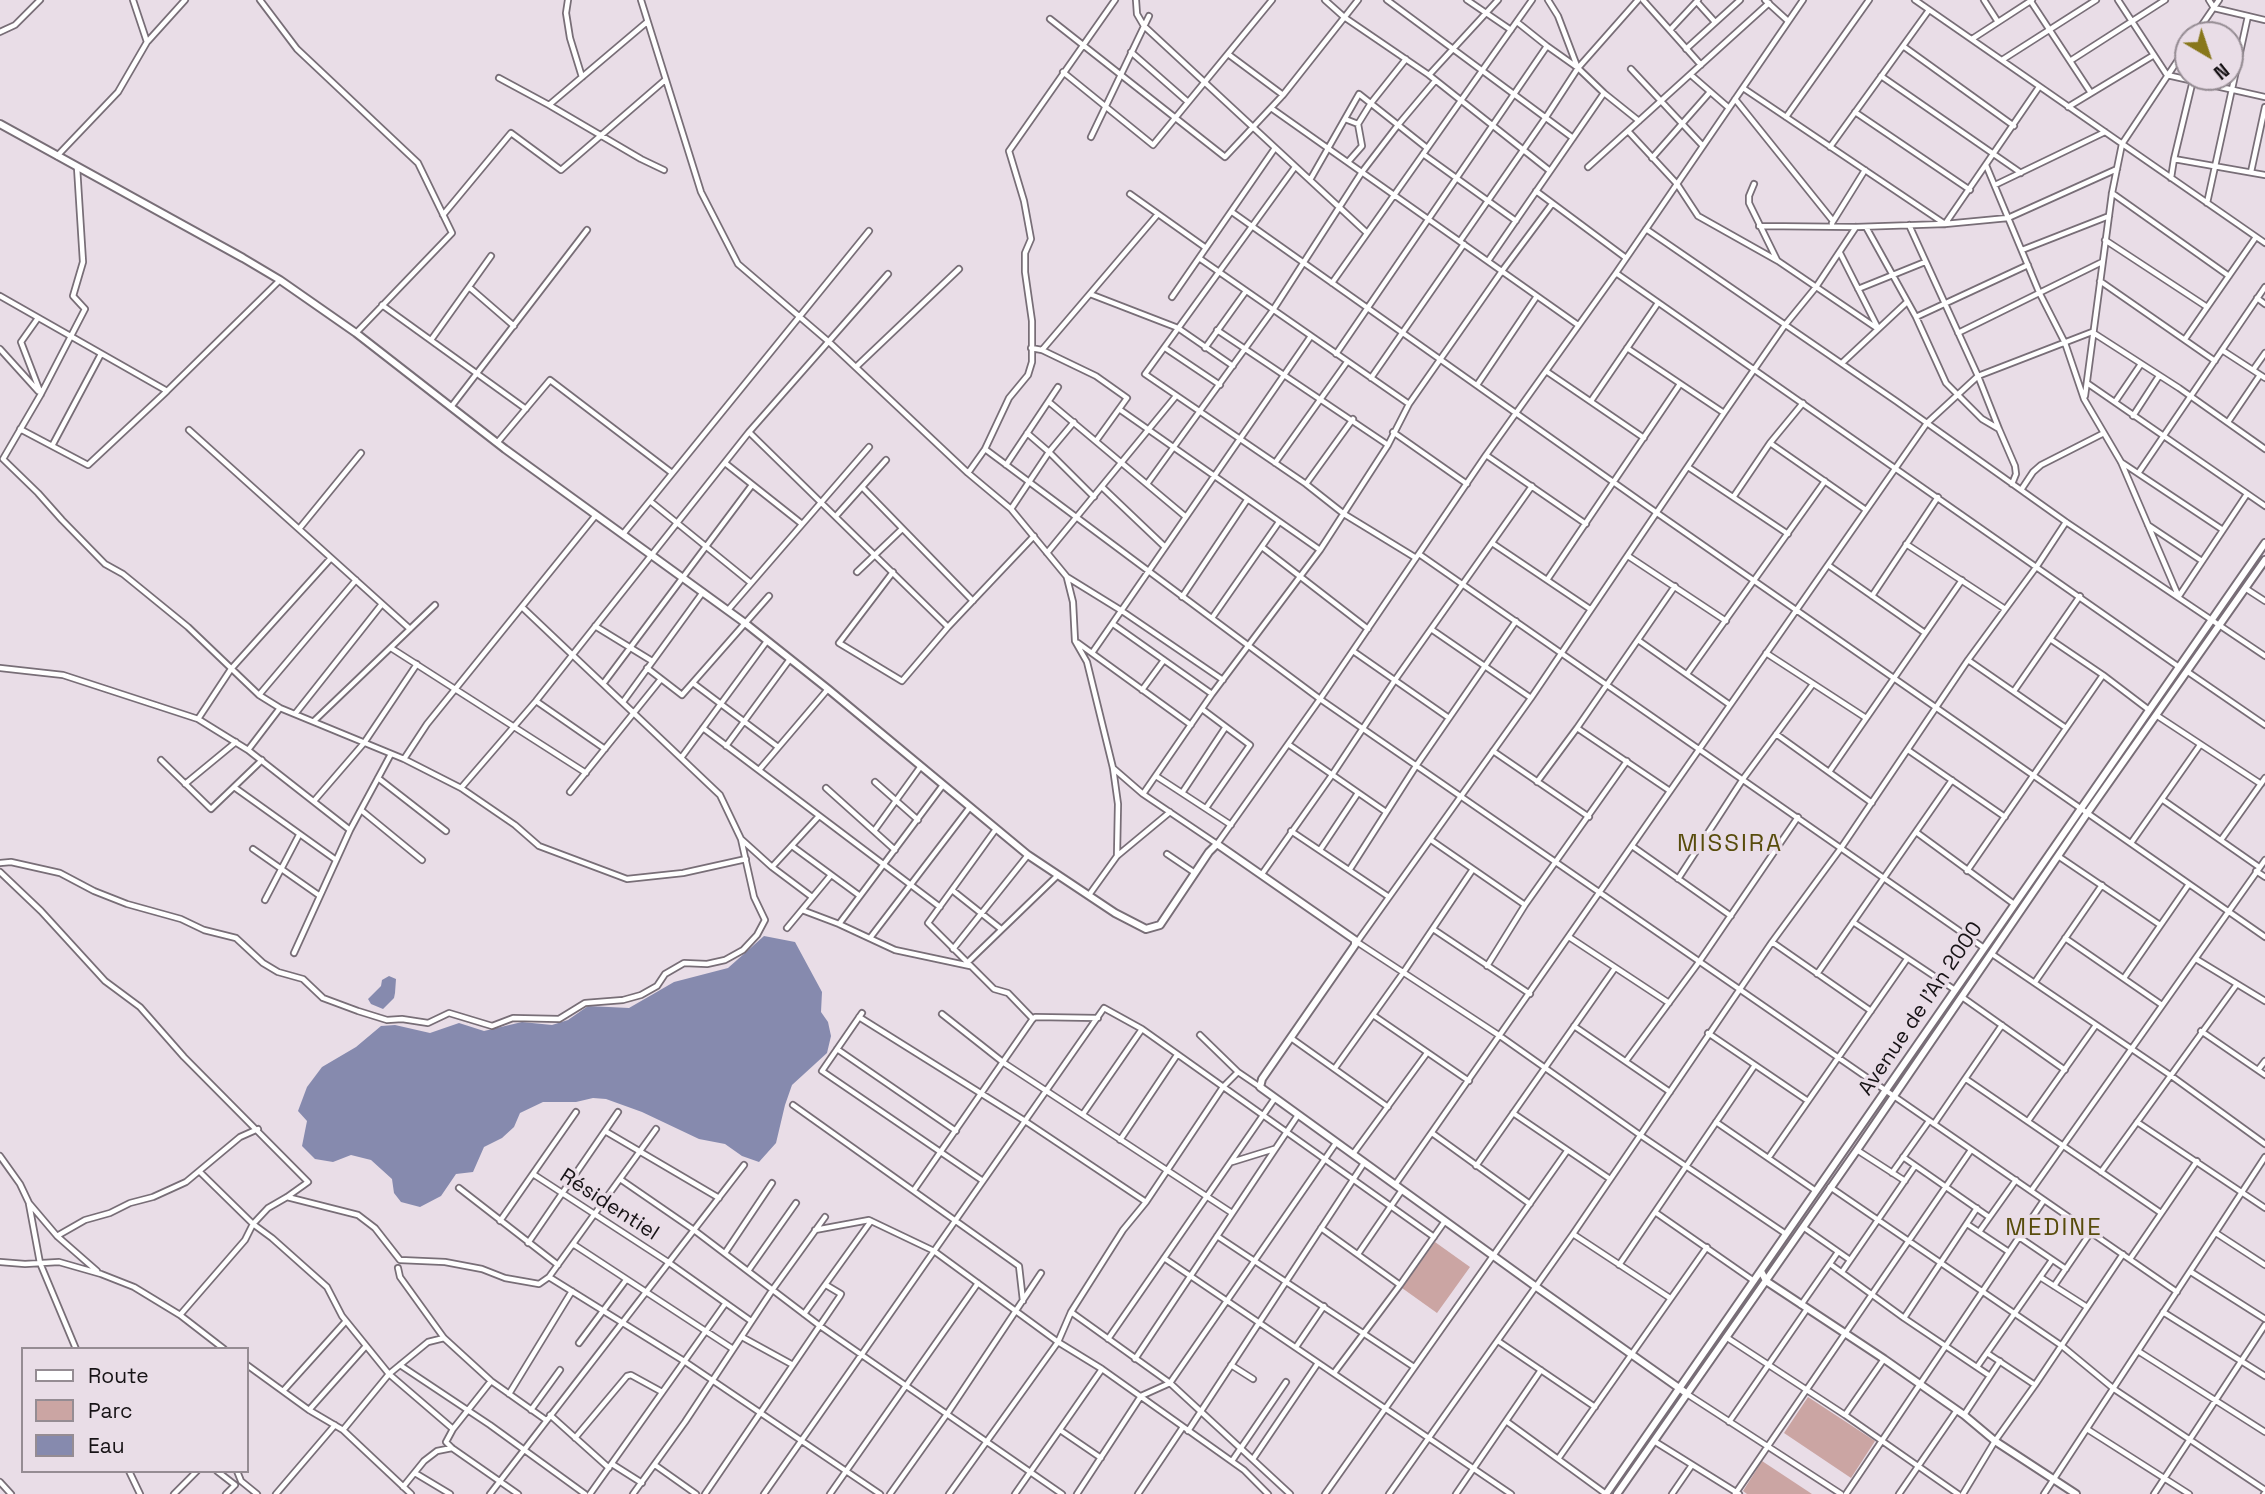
<!DOCTYPE html>
<meta charset="utf-8">
<style>
body{margin:0}
#map{position:relative;width:2265px;height:1494px;overflow:hidden;background:#e9dde7;font-family:"Space Grotesk",sans-serif}
canvas{display:block}
.legend{position:absolute;left:21px;top:1347px;width:228px;height:126px;box-sizing:border-box;background:#e9dde7;border:2px solid #958c93;margin:0;padding:9px 12px;list-style:none;font-size:21px;color:#171316}
.legend li{display:flex;align-items:center;gap:14px;height:35px}
.legend b{width:35px;border:2px solid #958c93}
.north{position:absolute;left:2174px;top:21px;width:70px;height:70px;box-sizing:border-box;background:#e9dde7;border:2px solid #958c93;border-radius:50%;rotate:141deg;font-size:19px;font-weight:700;line-height:28px;text-align:center;color:#171316}
.north::after{content:'';display:block;margin:auto;width:24px;height:32px;background:#88771b;clip-path:polygon(50% 0,100% 100%,50% 72%,0 100%)}
</style>
<div id="map">
<canvas width="2265" height="1494"></canvas>
<ul class="legend">
<li><b style="height:9px;background:#fff"></b>Route</li>
<li><b style="height:19px;background:#cba5a3"></b>Parc</li>
<li><b style="height:19px;background:#868aae"></b>Eau</li>
</ul>
<div class="north">N</div>
</div>
<script>
const g = document.querySelector('canvas').getContext('2d');
g.lineJoin = 'round';
function paint(path, color) {
  g.fillStyle = color;
  g.fill(path, 'evenodd');
}
function poly(rows) {
  const path = new Path2D();
  for (const r of rows) {
    path.moveTo(r[0], r[1]);
    for (let i = 2; i < r.length; i += 2) path.lineTo(r[i], r[i + 1]);
  }
  return path;
}
function trace(path, color, width, dash) {
  g.strokeStyle = color;
  g.lineWidth = width;
  g.lineCap = dash ? 'butt' : 'round';
  g.setLineDash(dash || []);
  g.stroke(path);
}
function write(font, color, halo, rows, align = 'center') {
  g.font = font + ' "Space Grotesk",sans-serif';
  g.lineWidth = 7;
  g.setLineDash([]);
  g.textBaseline = 'middle';
  g.strokeStyle = halo;
  g.fillStyle = color;
  for (const [text, x, y, turn = 0] of rows) {
    g.save();
    g.translate(x, y);
    g.rotate((+turn || 0) * Math.PI / 180);
    g.textAlign = isNaN(turn) ? turn : align;
    if (halo) g.strokeText(text, 0, 0);
    g.fillText(text, 0, 0);
    g.restore();
  }
}
paint(poly([
 [1435,1242,1470,1267,1437,1313,1402,1288],
 [1808,1397,1875,1441,1851,1478,1784,1433],
 [1762,1461,1812,1494,1747,1494,1743,1491]
]), '#cba5a3');
paint(poly([
 [764,936,795,942,822,992,821,1012,828,1022,831,1036,827,1053,792,1085,785,1105,776,1143,759,1162,742,1156,725,1144,699,1139,642,1112,606,1099,593,1098,576,1102,543,1102,520,1113,514,1127,502,1138,484,1147,473,1172,456,1174,441,1196,420,1207,401,1202,394,1193,392,1179,371,1160,351,1155,333,1162,315,1159,302,1146,307,1121,298,1111,307,1087,322,1067,356,1047,381,1026,395,1025,430,1033,459,1023,484,1031,522,1022,552,1025,568,1020,588,1006,629,1008,674,982,728,968],
 [389,976,396,979,395,993,394,998,383,1009,371,1004,368,999,381,986,382,980]
]), '#868aae');
const minor = poly([
 [260,0,297,49,418,163,452,233,356,333],
 [568,0,566,13,570,38,582,77],
 [641,0,701,192,738,264,829,342,968,473,1011,509,1067,577,1122,611,1223,680],
 [1136,0,1137,14,1144,26,1367,233],
 [1325,0,1344,17,1429,75,1550,171],
 [1387,0,1573,138],
 [1467,0,1511,30],
 [1548,0,1558,16,1577,66],
 [1643,0,1701,65],
 [1765,0,1788,21],
 [1915,0,2265,243],
 [1984,0,1998,22],
 [2030,0,2091,93],
 [2118,0,2167,75,2265,97],
 [2209,0,2214,8,2265,20],
 [1697,2,1715,22],
 [1050,19,1225,157,1283,95,1358,0],
 [1517,22,1547,46,1578,68,1604,93,1639,121],
 [1670,30,1698,0],
 [0,32,15,25,40,0],
 [2195,35,2219,0],
 [1972,39,2032,0],
 [148,41,185,0],
 [1903,46,2014,126],
 [1686,49,1740,0],
 [1131,52,1188,102],
 [1228,54,1283,95],
 [2002,60,2096,0],
 [2070,61,2165,0],
 [1631,69,1703,146],
 [1063,72,1153,145,1272,0],
 [1429,75,1498,0],
 [1691,75,1729,108],
 [1881,76,2021,173],
 [499,78,549,105,641,159,664,170],
 [1743,88,1945,224,2039,87],
 [1735,99,1833,221],
 [549,105,647,22],
 [2068,107,2154,55],
 [1271,108,1578,325],
 [1855,112,1970,190],
 [1786,117,1869,0],
 [1345,119,1358,124],
 [1628,131,1677,184,1698,216,1778,261,1878,329],
 [1091,137,1149,16],
 [1830,147,1929,10],
 [1423,154,1516,221],
 [57,156,118,92,147,42,133,0],
 [1652,158,1710,92],
 [2174,159,2193,80],
 [1348,162,1362,146,1358,124,1371,103,1406,59],
 [1986,165,2039,292,2065,343,2084,399,2121,462,2178,595],
 [77,167,83,262,73,296,85,309,41,394,3,459,38,493,62,520,105,564,123,574,188,627,259,695,280,708,404,759,461,788,515,825,539,846,627,879,683,873,746,859],
 [1295,167,1145,374,1306,484,1344,514,1416,558],
 [1588,167,1769,3],
 [2251,172,2265,107],
 [2171,178,2174,159,2265,175],
 [1310,180,1359,94,1427,148],
 [1754,184,1749,196,1749,203,1777,260],
 [1995,185,2105,132],
 [1536,191,1626,258],
 [2112,193,2229,276],
 [1130,194,1206,248],
 [2207,203,2248,16],
 [1232,212,1657,513,2265,937],
 [443,215,511,133,561,170,665,80],
 [1832,223,1865,170],
 [1909,225,1978,376,1999,429],
 [1759,226,1856,227,1945,224,2008,218,2117,169],
 [1866,227,1916,317,1946,383,1982,419,1999,429,2015,466,2016,474,2012,484],
 [1646,229,1896,401,2066,522,2265,656],
 [2105,240,2207,307],
 [1460,241,1546,117,1578,68,1638,0],
 [2022,250,2109,216],
 [1840,253,1878,328],
 [1199,258,1409,404],
 [1488,261,1604,93],
 [1616,273,2179,667],
 [2100,281,2215,361],
 [1332,283,1532,0],
 [469,287,514,326],
 [1858,289,1925,262],
 [1090,294,1178,328,1233,366],
 [0,296,167,391],
 [1172,297,1275,148],
 [2257,298,2265,304],
 [382,305,526,409],
 [1916,317,2028,265],
 [38,318,21,342,41,394],
 [1217,330,1388,445],
 [1958,333,2102,262],
 [2185,339,2256,237],
 [431,340,491,256],
 [1031,348,1042,350,1096,376,1127,398,1096,441],
 [1165,348,1220,385],
 [1205,348,1246,291],
 [1627,348,1724,413],
 [0,349,38,391],
 [1042,350,1158,214],
 [2222,350,2265,378],
 [1336,354,1547,46],
 [1842,363,1907,302],
 [856,367,959,269],
 [2253,370,2265,353],
 [1546,371,1644,438],
 [1371,378,1464,244],
 [2087,383,2265,506],
 [1477,385,1537,296],
 [2085,396,2112,193,2122,144,2188,45],
 [1591,401,1658,303],
 [1049,402,1186,517],
 [2115,402,2141,364],
 [451,407,587,230],
 [1119,409,1320,550],
 [2133,416,2159,376],
 [2228,422,2260,375],
 [20,429,88,465,167,391,280,280],
 [189,430,410,629],
 [749,432,948,627],
 [1393,432,1467,484],
 [1027,433,1049,452,1094,497],
 [497,443,550,380,672,473],
 [1770,443,1866,510],
 [52,446,101,354],
 [985,449,1320,699,2177,1292],
 [1486,455,1586,524],
 [2121,462,2223,530],
 [725,463,802,524],
 [1275,463,1347,362],
 [1006,465,1058,387],
 [1688,467,1788,534],
 [2139,472,2265,287],
 [968,473,985,449,1009,398,1028,375,1032,362,1032,321,1025,272,1025,253,1031,239,1024,201,1009,151,1115,0],
 [1147,484,1273,310,1362,172,1398,125,1435,81],
 [1306,484,1353,419],
 [862,487,973,601],
 [1102,487,1165,547],
 [2021,490,2033,472,2041,465,2104,433],
 [1734,496,1770,443,1803,403],
 [650,501,751,583],
 [1011,509,1049,452,1074,422],
 [836,516,886,460],
 [2148,525,2202,561],
 [299,529,361,453],
 [623,534,869,231],
 [1492,543,1590,609],
 [1906,544,2005,609],
 [1262,547,1368,629],
 [1047,553,1176,396],
 [1419,554,1984,948],
 [1628,556,1726,621],
 [1828,565,1925,633],
 [857,572,902,529],
 [893,572,839,643,902,681,948,627,1034,536],
 [1067,578,1073,602,1075,641,1087,662,1113,768,1118,804,1117,856],
 [1547,580,1680,384],
 [2245,588,2265,601],
 [1872,596,1938,497],
 [2179,596,2247,494],
 [1182,597,1247,500],
 [523,608,720,795,741,839,772,867,812,897],
 [728,610,869,447],
 [1212,618,1279,522],
 [1113,624,1212,694],
 [595,626,652,661],
 [1431,629,1531,698],
 [2050,639,2103,675,2149,710],
 [1638,640,1730,705],
 [1078,643,1191,725],
 [391,648,586,773],
 [1353,651,1449,718],
 [1092,653,1311,336],
 [1766,653,1866,718],
 [1968,660,2066,728],
 [0,668,63,675,198,719,248,750,350,830],
 [647,668,682,695,769,596],
 [2188,672,2265,725],
 [1687,674,1825,481],
 [693,683,778,747],
 [603,684,752,485],
 [1142,690,1164,660],
 [2014,691,2080,596],
 [259,695,356,580],
 [536,701,605,749],
 [623,702,703,592],
 [1202,709,1250,745,1206,808],
 [295,714,382,604],
 [2156,715,2261,784],
 [198,719,231,669,331,558],
 [314,721,435,605],
 [703,728,940,907],
 [1577,728,1670,791],
 [1776,734,1872,803],
 [1288,744,1386,812],
 [726,746,790,659],
 [248,750,280,708],
 [1908,750,2005,817],
 [1493,751,1589,817],
 [681,758,767,641],
 [404,759,427,724,596,515],
 [161,760,211,809,262,760],
 [1113,768,1143,794,1217,844,1320,699,1486,455,1616,273,1803,0],
 [759,770,828,689],
 [1829,772,1962,580],
 [1156,776,1231,825],
 [378,778,446,831],
 [875,782,918,820],
 [1537,782,1577,728,1675,586],
 [185,784,236,742],
 [234,787,336,860],
 [461,788,536,701,749,432,888,274],
 [826,788,895,850],
 [570,792,661,679],
 [1182,793,1225,728],
 [1143,794,1212,694,1320,550,1388,445,1409,404,1502,271,1552,204],
 [2163,800,2259,867],
 [314,801,364,743,417,664],
 [361,810,422,860],
 [996,829,928,923,994,989,1008,993,1033,1019],
 [874,831,921,766],
 [1291,831,1389,897],
 [1916,832,2014,904],
 [1431,840,1525,905],
 [2221,840,2265,778],
 [2131,843,2200,745],
 [792,846,860,896],
 [1632,846,1731,916],
 [253,849,320,896],
 [1320,850,1358,793],
 [1167,854,1195,873],
 [2058,856,2160,925],
 [0,863,11,862,60,873,94,891,127,904,181,919,204,930,236,938,263,963,278,972,303,979,323,998,358,1011,387,1020,402,1019,428,1023,449,1013,492,1026,513,1018,559,1019,585,1003,623,1000,641,995,657,986,665,974,684,963,707,964,725,960,743,950,757,935,765,920,754,897,741,839],
 [772,867,819,816],
 [1350,869,1416,766,1516,621],
 [1967,871,2103,675],
 [2256,871,2265,877],
 [0,872,41,911,105,981,140,1007,184,1057,308,1182,287,1197,268,1208,253,1224,245,1240,180,1315],
 [1262,874,1332,775,1395,680,1532,486],
 [1678,879,1743,779,1813,684],
 [952,890,1001,929],
 [1089,895,1117,856,1170,812],
 [265,900,299,835],
 [802,910,839,924,895,950,970,966],
 [1853,922,1955,990],
 [839,924,943,785],
 [787,928,831,875],
 [1433,929,1530,994],
 [1569,937,1669,1003],
 [870,938,970,807],
 [2065,938,2162,1005],
 [1772,942,1871,1011],
 [953,949,1028,855],
 [294,953,350,830,391,754],
 [1992,954,2170,1075,2265,1144],
 [2196,959,2265,1001],
 [967,963,1057,876],
 [1487,966,1525,905,1627,761],
 [1817,974,1952,780],
 [2124,978,2189,884],
 [2035,982,2102,885],
 [1962,997,2065,1070],
 [862,1013,822,1071,983,1181],
 [942,1014,1004,1063,1232,1213],
 [1373,1015,1469,1081],
 [859,1017,1025,1121,1146,1202],
 [1574,1026,1670,1092],
 [2201,1031,2265,1075],
 [1708,1033,1808,1101],
 [1200,1035,1238,1072,1260,1087],
 [1291,1038,1388,1107],
 [837,1049,956,1131],
 [1626,1061,1699,962,1798,817],
 [1335,1068,1403,973,1473,869],
 [2258,1070,2265,1061],
 [1966,1079,2161,1213],
 [793,1105,1019,1266,1023,1301],
 [1513,1113,1610,1179],
 [1083,1114,1142,1029],
 [2028,1121,2096,1025],
 [1716,1122,1816,1191],
 [2137,1122,2265,1208],
 [1934,1124,2002,1025],
 [605,1131,719,1198],
 [1432,1133,1530,1204],
 [1120,1140,1177,1055],
 [1857,1150,1905,1181],
 [1353,1154,1427,1053],
 [0,1156,20,1184,29,1203,57,1236,97,1271],
 [1769,1157,1907,959],
 [1903,1157,1989,1217],
 [1232,1162,1274,1149],
 [1476,1166,1615,968],
 [200,1172,253,1224,272,1238,327,1287,342,1316,389,1374,453,1429,446,1442,452,1448,518,1494],
 [2101,1172,2237,984],
 [1892,1173,1929,1121],
 [533,1174,668,1262,751,1321],
 [620,1179,694,1230,820,1326,1062,1494],
 [1395,1185,1927,423,1978,376,2092,332,2179,388,2265,449],
 [1830,1187,2062,1346,2114,1389,2265,1490],
 [459,1188,558,1265],
 [914,1190,1032,1020,1035,1017,1098,1018],
 [2031,1191,2265,860],
 [287,1197,358,1215,375,1228,400,1260,445,1262,482,1269,505,1278,539,1284,549,1277,684,1361,880,1494],
 [29,1204,40,1263,76,1349],
 [1655,1212,1754,1281],
 [500,1221,576,1112],
 [1967,1224,2009,1252],
 [1803,1227,1850,1260],
 [1321,1228,1400,1285],
 [815,1230,869,1220,934,1251,1058,1342,1102,1369,1244,1470,1268,1494],
 [1979,1232,2016,1180],
 [2216,1233,2265,1265],
 [1573,1234,1670,1298],
 [1786,1234,1640,1135,1500,1036,1357,942,1531,698,1724,413,1785,325,1816,287,1856,227],
 [57,1236,85,1220,110,1213,130,1203,153,1197,186,1182,240,1137,258,1129],
 [1217,1236,1414,1367],
 [2019,1237,2066,1269],
 [528,1243,618,1112],
 [573,1244,733,1349],
 [725,1253,772,1183],
 [1358,1254,1402,1190],
 [1164,1258,1511,1494],
 [2130,1259,2197,1161],
 [0,1262,25,1264,59,1262,101,1274,134,1287,180,1315,224,1349],
 [1830,1264,1904,1318,1990,1376],
 [1619,1265,1755,1065],
 [398,1268,400,1277,444,1338,491,1381,546,1420],
 [748,1271,796,1203],
 [1842,1272,1915,1166],
 [2191,1272,2265,1319],
 [549,1277,656,1129],
 [2040,1277,2087,1307],
 [2054,1286,2091,1232],
 [1801,1305,1838,1252],
 [1071,1312,1170,1383,1290,1494],
 [2163,1312,2265,1376],
 [804,1314,871,1221],
 [1904,1318,1977,1208],
 [742,1337,793,1365],
 [1726,1337,1845,1415,1958,1494],
 [1108,1339,1275,1098],
 [1498,1341,1595,1407],
 [579,1343,626,1280],
 [1296,1347,1324,1306],
 [2138,1351,2265,1432],
 [1987,1353,2035,1385],
 [1135,1359,1298,1115],
 [247,1365,309,1410,343,1430,411,1494],
 [400,1365,490,1425,585,1494],
 [1231,1365,1253,1379],
 [1977,1367,2052,1260],
 [1334,1373,1400,1285,1445,1221],
 [283,1391,346,1321],
 [509,1394,572,1291],
 [1687,1394,1841,1494],
 [309,1410,366,1346],
 [531,1410,560,1370],
 [550,1415,609,1468],
 [1845,1415,1884,1359],
 [1964,1415,2000,1361],
 [1506,1421,1606,1494],
 [1729,1422,1807,1309],
 [453,1429,491,1381],
 [2087,1429,2189,1494],
 [343,1430,389,1374,428,1342,444,1338],
 [1060,1430,1101,1458],
 [1188,1431,1364,1163],
 [575,1438,627,1376,631,1375,662,1392],
 [1654,1441,1739,1494],
 [1253,1459,1318,1363],
 [1558,1459,1707,1247],
 [1232,1461,1286,1382],
 [612,1464,642,1483],
 [655,1465,696,1494],
 [129,1471,140,1494],
 [217,1471,235,1485,226,1494],
 [237,1471,241,1481,257,1494],
 [415,1473,450,1494],
 [0,1482,11,1494],
 [403,1487,424,1461,437,1451,452,1448],
 [174,1494,197,1471],
 [276,1494,335,1425],
 [490,1494,744,1165],
 [590,1494,725,1304],
 [633,1494,685,1422,773,1289,825,1217],
 [705,1494,840,1296,841,1294,826,1285],
 [764,1494,1104,1008,1142,1029,1434,1237],
 [830,1494,978,1283],
 [890,1494,947,1414,1041,1273],
 [949,1494,1058,1342,1071,1312,1123,1230,1146,1202,1223,1087,1238,1072],
 [1015,1494,1102,1369],
 [1077,1494,1141,1396,1170,1383,1336,1143],
 [1138,1494,1183,1427],
 [1325,1494,1567,1151],
 [1389,1494,1573,1234,1772,942,1841,848,1968,660,2037,566,2066,522],
 [1456,1494,1541,1370],
 [1672,1494,1692,1465],
 [1735,1494,1971,1150],
 [1846,1494,2044,1200],
 [1899,1494,1957,1410],
 [1963,1494,1995,1441,2035,1385,2123,1254],
 [2044,1494,2265,1157],
 [2154,1494,2265,1325],
 [2264,1494,2265,1493]
]);
const major = poly([
 [0,124,243,258,280,280,356,333,505,449,745,623,828,689,1028,855,1115,913,1146,929,1160,925,1209,852,1217,844,1355,940,1355,945,1262,1079,1260,1087,1535,1286,1686,1393],
 [1761,1271,1766,1281,1884,1359,1964,1415,1995,1441,2076,1494],
 [1606,1494,2265,543],
 [1617,1494,1857,1150,2088,812,2265,560]
]);
trace(minor, '#786e77', 8);
trace(major, '#786e77', 10);
trace(minor, '#fff', 4.5);
trace(major, '#fff', 6);
write('21px', '#171316', '#e9dde7', [
 ["Avenue de l'An 2000",1921,1009,-56],
 ["Résidentiel",609,1205,33]
]);
g.letterSpacing = '2px';
write('24px', '#584c0c', '#e9dde7', [
 ["MISSIRA",1730,844],
 ["MEDINE",2054,1228]
]);
g.letterSpacing = '0px';
</script>
